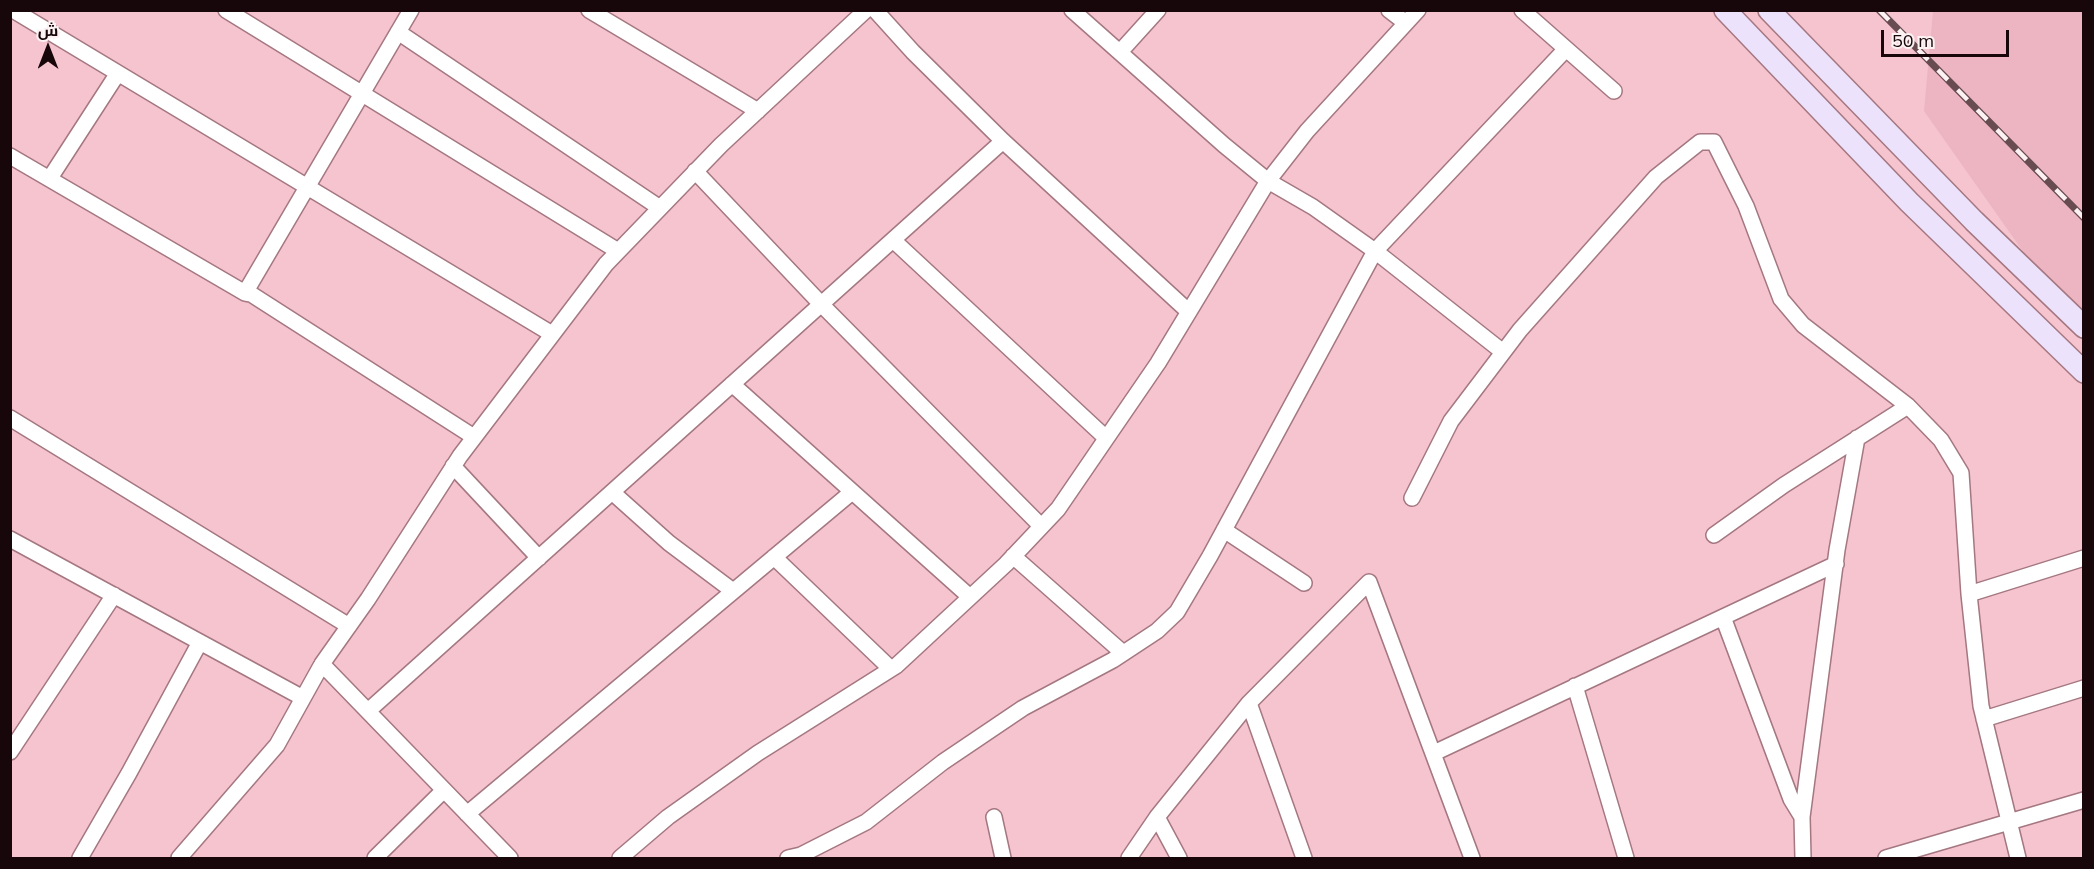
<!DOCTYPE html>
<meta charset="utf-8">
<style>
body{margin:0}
#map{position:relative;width:2094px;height:869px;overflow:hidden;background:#f5c4cf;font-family:Mulish,Cairo,sans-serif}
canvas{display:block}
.frame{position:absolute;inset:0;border:12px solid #17070b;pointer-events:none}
.north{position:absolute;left:18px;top:18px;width:60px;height:60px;-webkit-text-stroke:4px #fcf1f3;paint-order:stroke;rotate:0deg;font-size:16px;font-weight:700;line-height:24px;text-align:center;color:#17070b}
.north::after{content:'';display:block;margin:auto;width:21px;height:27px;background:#17070b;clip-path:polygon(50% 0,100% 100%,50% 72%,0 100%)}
.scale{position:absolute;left:1881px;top:30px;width:128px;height:27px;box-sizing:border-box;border:3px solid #17070b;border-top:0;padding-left:8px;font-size:18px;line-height:21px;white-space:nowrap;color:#17070b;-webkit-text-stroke:4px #fcf1f3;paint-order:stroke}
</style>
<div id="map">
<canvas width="2094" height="869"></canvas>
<div class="frame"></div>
<div class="north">ش</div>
<div class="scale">50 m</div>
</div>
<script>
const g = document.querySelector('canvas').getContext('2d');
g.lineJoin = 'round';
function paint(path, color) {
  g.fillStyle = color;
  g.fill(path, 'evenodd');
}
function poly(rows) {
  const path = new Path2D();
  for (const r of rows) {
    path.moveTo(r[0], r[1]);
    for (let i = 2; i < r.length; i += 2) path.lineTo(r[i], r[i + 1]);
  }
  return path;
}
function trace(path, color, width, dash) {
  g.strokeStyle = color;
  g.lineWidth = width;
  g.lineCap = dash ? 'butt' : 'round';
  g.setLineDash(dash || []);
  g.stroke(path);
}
paint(poly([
 [1933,11,2083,11,2083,316,2053,294,1924,111]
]), '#edb5c1');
const street = poly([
 [13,10,552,334],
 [226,10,618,251],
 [589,10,758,111],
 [875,10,913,52,1003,141,1189,312],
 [1072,10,1224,145,1268,181,1313,207,1375,251,1503,352],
 [1389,10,1406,23],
 [1522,10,1614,91],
 [398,32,660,208],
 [1120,52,1158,10],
 [10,156,245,293,251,294,474,437],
 [695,171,821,304,1041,526],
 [50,178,118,73],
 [893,240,1106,438],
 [245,293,411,10],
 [732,384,970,597],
 [10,418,349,626],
 [453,466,539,558],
 [612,492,669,543,733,591],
 [1412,498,1451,421,1520,330,1656,177,1700,142,1714,142,1746,206,1781,299,1803,325,1908,406,1941,440,1961,473,1969,594,1981,706,2018,858],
 [1224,530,1304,583],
 [1714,535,1784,485,1908,406],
 [10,539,303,698],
 [1013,556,1123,653],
 [774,557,891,669],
 [1969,594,2084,558],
 [1723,617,1791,799,1802,817],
 [322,664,510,858],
 [1575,686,1626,858],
 [1249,703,1304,858],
 [368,711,1003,141],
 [1984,719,2084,688],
 [10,752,114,595],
 [1434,753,1836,564],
 [467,814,852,492],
 [994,817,1003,858],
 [1157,817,1179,858],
 [80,858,129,773,200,642],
 [179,858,277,745,322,664,368,599,460,456,606,264,721,145,866,10],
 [375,858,444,790],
 [620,858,668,817,758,753,896,666,1006,564,1058,509,1158,363,1268,181,1307,131,1418,10],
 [788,858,801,855,866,822,943,762,1023,708,1113,660,1157,631,1177,612,1210,556,1375,251,1566,49],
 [1129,858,1157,817,1249,703,1369,582,1472,858],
 [1803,858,1802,817,1837,550,1857,438],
 [1886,858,2084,800]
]);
const secondary = poly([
 [1725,10,1909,202,2084,372],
 [1769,10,1974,221,2084,327]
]);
trace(street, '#a47781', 18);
trace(secondary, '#a47781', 24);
trace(street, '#fff', 15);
trace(secondary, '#ede2fb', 21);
const rail = poly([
 [1879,10,2084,218]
]);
trace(rail, '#684c52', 7);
trace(rail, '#fcf1f3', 4.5, [14]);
</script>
